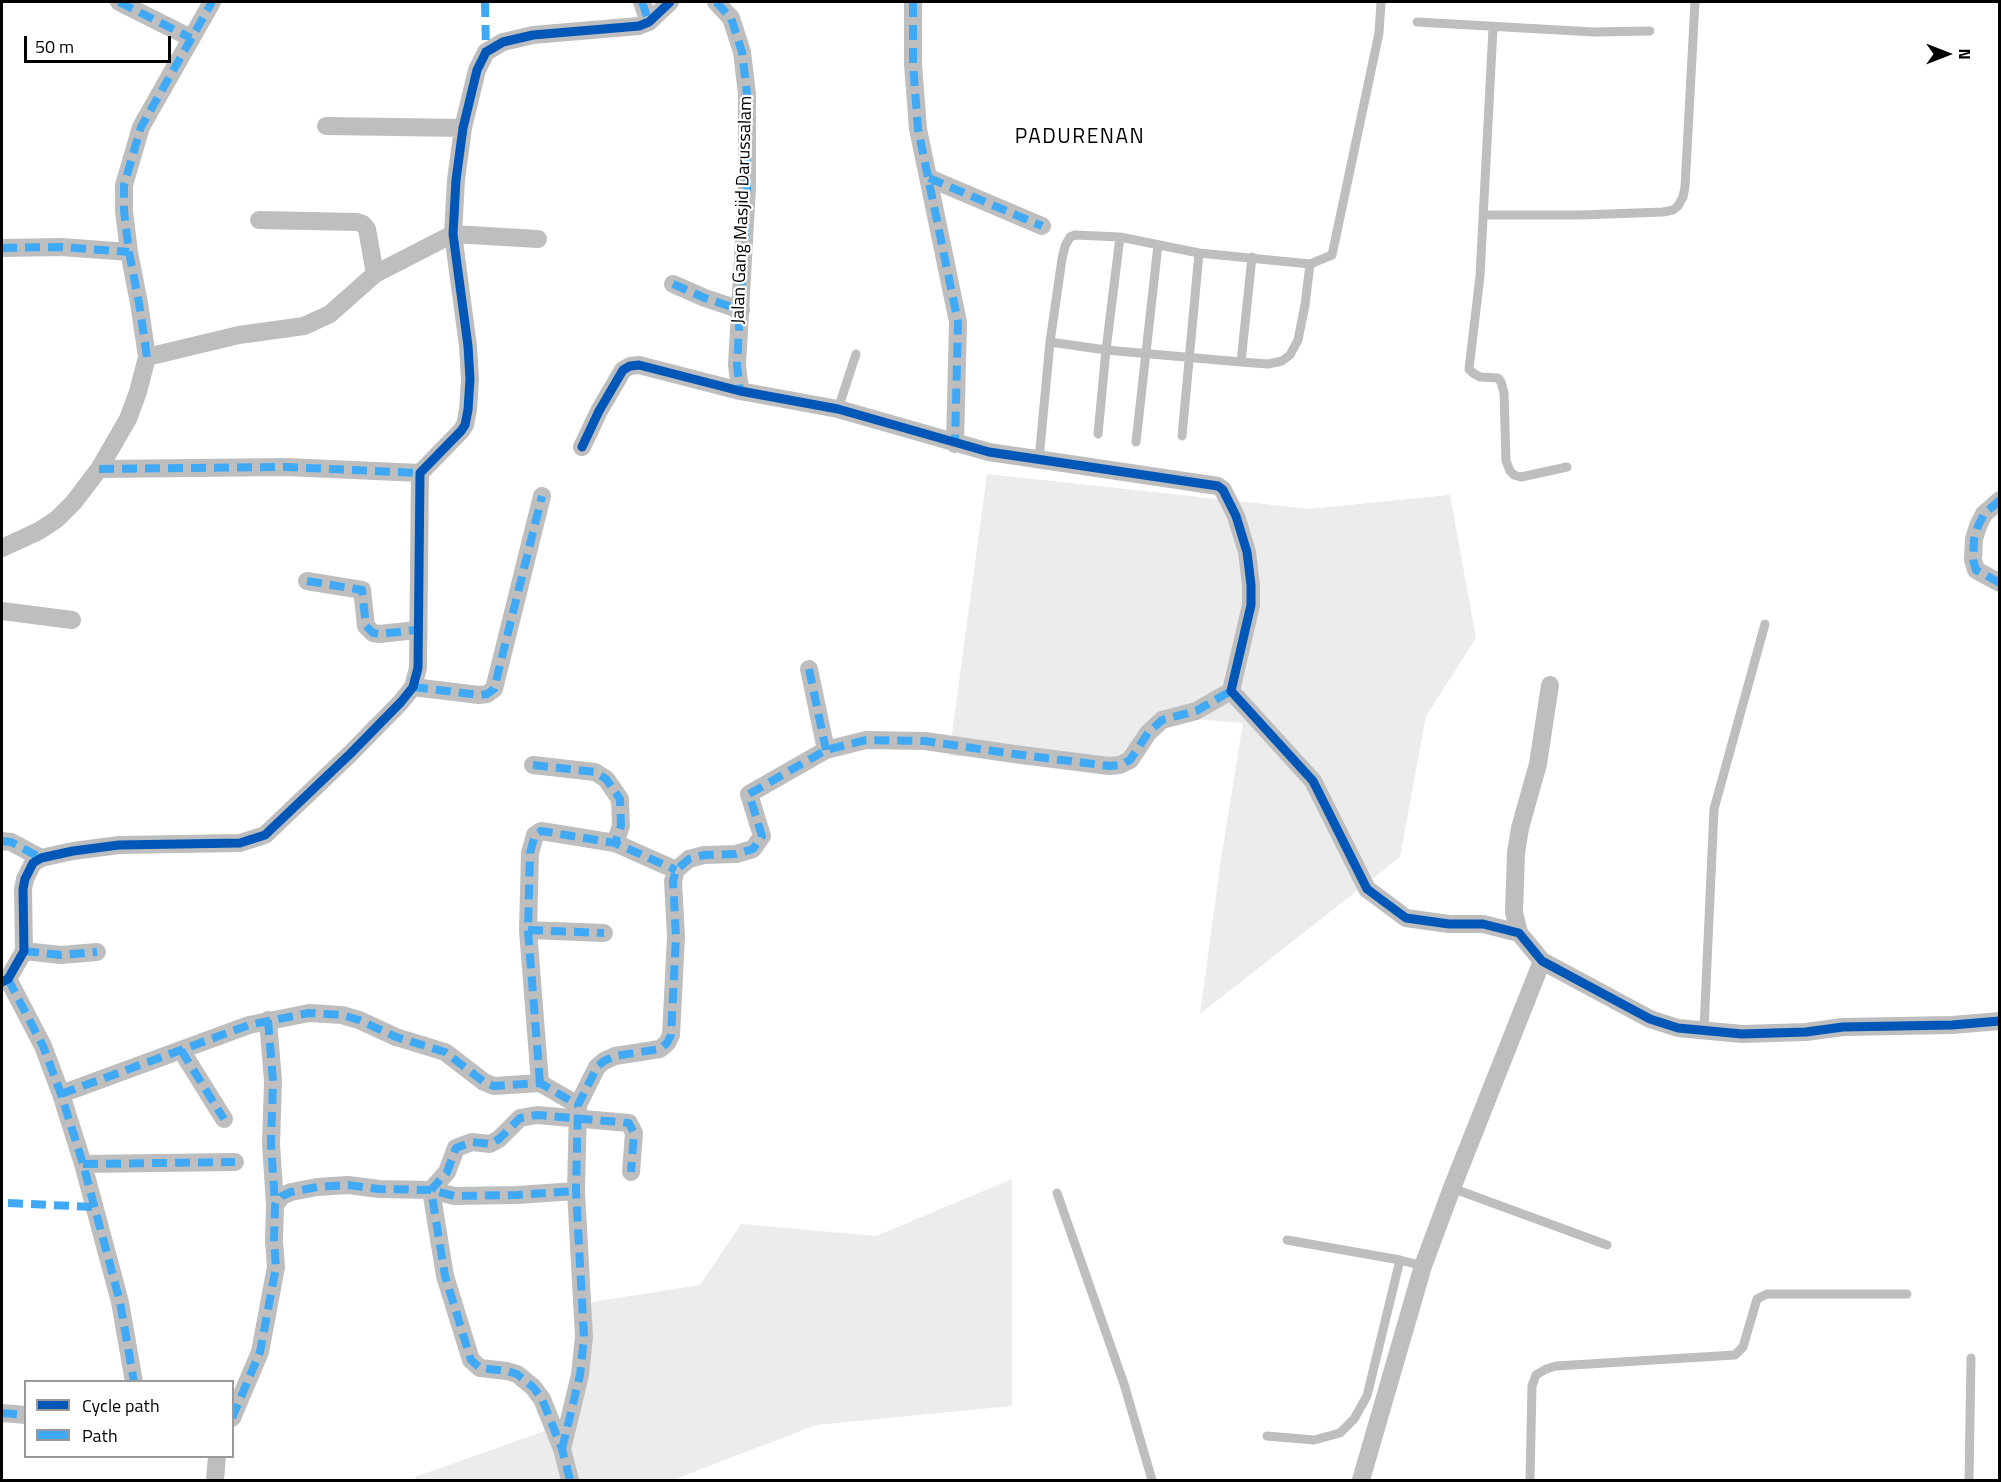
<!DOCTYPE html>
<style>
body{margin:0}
#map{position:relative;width:2001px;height:1482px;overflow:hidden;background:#fff;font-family:"Titillium Web",sans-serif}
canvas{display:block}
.frame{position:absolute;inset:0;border:3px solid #000;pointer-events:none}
.legend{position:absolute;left:24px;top:1380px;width:210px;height:78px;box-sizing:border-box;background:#fff;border:2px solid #999;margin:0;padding:8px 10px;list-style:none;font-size:18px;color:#000}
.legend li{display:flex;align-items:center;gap:12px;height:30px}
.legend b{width:30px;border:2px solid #999}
.north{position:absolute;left:1917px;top:24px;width:60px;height:60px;-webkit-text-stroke:4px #fff;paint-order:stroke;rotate:90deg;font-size:16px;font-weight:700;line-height:24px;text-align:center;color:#000}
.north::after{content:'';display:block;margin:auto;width:21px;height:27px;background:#000;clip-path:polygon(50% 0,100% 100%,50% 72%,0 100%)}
.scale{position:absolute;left:24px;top:36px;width:147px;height:27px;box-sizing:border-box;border:3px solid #000;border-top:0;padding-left:8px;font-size:18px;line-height:21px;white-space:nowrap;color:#000;-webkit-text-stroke:4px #fff;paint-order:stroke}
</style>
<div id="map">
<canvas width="2001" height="1482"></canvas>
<div class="frame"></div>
<ul class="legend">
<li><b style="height:8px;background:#0057b8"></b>Cycle path</li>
<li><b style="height:8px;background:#3fa9f5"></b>Path</li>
</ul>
<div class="north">N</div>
<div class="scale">50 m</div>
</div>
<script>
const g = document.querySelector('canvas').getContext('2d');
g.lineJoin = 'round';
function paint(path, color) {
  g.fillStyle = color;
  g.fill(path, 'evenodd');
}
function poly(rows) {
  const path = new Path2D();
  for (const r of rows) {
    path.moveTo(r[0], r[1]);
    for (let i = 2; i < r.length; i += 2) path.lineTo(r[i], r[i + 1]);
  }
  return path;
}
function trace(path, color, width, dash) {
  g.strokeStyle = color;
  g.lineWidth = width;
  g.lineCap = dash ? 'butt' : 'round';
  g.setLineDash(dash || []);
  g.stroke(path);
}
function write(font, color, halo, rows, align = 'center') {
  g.font = font + ' "Titillium Web",sans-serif';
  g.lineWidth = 4.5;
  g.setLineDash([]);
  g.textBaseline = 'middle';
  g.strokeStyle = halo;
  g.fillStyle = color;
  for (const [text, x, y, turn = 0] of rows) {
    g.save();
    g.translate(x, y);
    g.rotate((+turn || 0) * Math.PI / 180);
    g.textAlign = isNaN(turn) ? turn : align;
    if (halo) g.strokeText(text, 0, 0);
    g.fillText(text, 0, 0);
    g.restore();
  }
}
paint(poly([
 [987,474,1310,509,1450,495,1476,638,1426,716,1400,857,1200,1014,1221,859,1243,723,1154,716,1117,762,949,756],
 [1012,1179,1012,1406,816,1425,673,1480,416,1480,415,1477,573,1421,592,1302,700,1285,741,1224,876,1236]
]), '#ececec');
trace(poly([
 [1417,22,1594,32,1650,31],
 [1493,28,1480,276,1469,369,1473,373,1480,377,1498,378,1501,382,1504,393,1506,461,1510,471,1514,475,1521,477,1567,467],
 [1484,215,1581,215,1663,212,1673,210,1678,206,1683,197,1685,187,1695,2],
 [1050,342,1106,350,1241,362,1268,364,1282,361,1290,355,1298,340,1305,305,1310,264],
 [1241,362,1252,257],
 [838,409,856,354],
 [1098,434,1106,350,1120,237],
 [1182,436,1199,253],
 [1136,442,1158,245],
 [1039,459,1050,342,1062,259,1065,246,1070,237,1075,235,1120,237,1199,253,1310,264,1332,255,1379,33,1381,2],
 [1704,1029,1714,809,1765,624],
 [1452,1188,1607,1245],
 [1057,1193,1124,1384,1152,1480],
 [1287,1240,1400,1260,1423,1266],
 [1267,1436,1314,1440,1340,1433,1354,1419,1367,1396,1400,1260],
 [1530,1480,1532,1386,1536,1375,1546,1369,1556,1366,1735,1355,1743,1347,1757,1299,1767,1294,1907,1294],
 [1969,1480,1971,1358]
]), '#bebebe', 9);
trace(poly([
 [119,2,191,38],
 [642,2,649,22],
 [716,2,731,18,742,52,747,94,747,188,737,365,740,391],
 [913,2,913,64,918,129,958,322,955,444],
 [326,126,463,128],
 [929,178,1042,226],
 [259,220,357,222,363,224,367,229,375,274],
 [2,248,61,247,129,252],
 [673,284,705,298,741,310],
 [147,357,239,335,304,326,330,314,375,274,453,234,538,239],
 [582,447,599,411,623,370,630,366,639,365,740,391,838,409,989,452,1218,486,1223,490,1236,516,1247,552,1251,585,1251,605,1231,691,1313,781,1367,889,1406,918,1449,924,1483,924,1519,933,1542,961,1650,1019,1678,1028,1742,1034,1806,1032,1843,1027,1952,1025,2000,1021],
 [99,469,286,467,420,473],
 [2000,500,1984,514,1978,526,1974,539,1973,560,1976,570,2000,583],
 [2,548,39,531,57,519,74,502,99,469,128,419,138,392,147,357,139,303,129,252,124,211,124,185,141,127,212,2],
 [307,581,362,590,366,626,373,633,379,634,417,630],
 [2,611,72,620],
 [809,669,826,750],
 [413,687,479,695,487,694,494,689,542,496],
 [533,765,595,772,606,779,620,799,621,826,615,843],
 [2,841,11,842,41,858],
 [528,930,604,933],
 [1519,933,1514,912,1516,853,1520,828,1538,764,1550,685],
 [24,951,61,955,97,952],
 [8,979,43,1046,61,1094,83,1164,120,1302,134,1382],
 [2,982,8,979,24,951,23,889,25,879,33,863,41,858,73,851,119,845,240,843,265,835,350,754,401,702,413,687,418,668,420,473,461,431,465,425,468,410,470,379,468,346,453,234,456,180,463,128,477,70,486,52,503,42,533,35,639,26,649,22,670,2],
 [268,1020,273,1081,271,1144,275,1205],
 [181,1050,224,1119],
 [540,1083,528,930,530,853,535,835,541,831,615,843,676,870],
 [61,1094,249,1025,309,1013,342,1015,359,1020,396,1037,445,1052,484,1082,494,1086,540,1083,578,1105],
 [83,1164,235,1162],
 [2,1413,26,1415],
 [232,1418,260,1352,276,1267,274,1241,275,1205,282,1196,291,1192,317,1187,348,1185,379,1189,431,1190,454,1196,517,1195,576,1191],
 [562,1449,580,1375,584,1337,576,1191,578,1105,597,1067,604,1061,615,1056,660,1049,667,1043,671,1035,676,937,673,881,676,870,689,859,704,855,736,854,753,849,762,836,749,794,826,750,866,740,925,741,1014,754,1109,766,1120,765,1130,760,1148,733,1162,720,1196,711,1231,691],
 [215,1480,217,1456],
 [570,1480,562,1449,542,1399,533,1387,517,1374,507,1371,480,1368,471,1360,445,1276,431,1190,447,1172,456,1148,472,1142,490,1144,499,1139,520,1118,537,1115,629,1123,634,1133,631,1172],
 [1361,1480,1423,1266,1452,1188,1542,961]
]), '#bebebe', 18);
trace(poly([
 [119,2,191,38],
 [485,2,486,52],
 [642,2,649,22],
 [716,2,731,18,742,52,747,94,747,188,737,365,740,391,736,390],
 [913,2,913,64,918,129,958,322,955,444],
 [929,178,1042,226],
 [2,248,61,247,129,252],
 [673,284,705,298,741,310],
 [147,357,139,303,129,252,124,211,124,185,141,127,212,2],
 [99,469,286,467,420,473],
 [2000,500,1984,514,1978,526,1974,539,1973,560,1976,570,2000,583],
 [307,581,362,590,366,626,373,633,379,634,417,630],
 [809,669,826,750],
 [413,687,479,695,487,694,494,689,542,496],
 [533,765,595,772,606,779,620,799,621,826,615,843],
 [2,841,11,842,41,858],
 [528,930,604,933],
 [24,951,61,955,97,952],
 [8,979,43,1046,61,1094,83,1164,120,1302,134,1382],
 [268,1020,273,1081,271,1144,275,1205],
 [181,1050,224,1119],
 [540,1083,528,930,530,853,535,835,541,831,615,843,676,870],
 [61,1094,249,1025,309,1013,342,1015,359,1020,396,1037,445,1052,484,1082,494,1086,540,1083,578,1105],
 [83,1164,235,1162],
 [8,1203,93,1207],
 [2,1413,26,1415],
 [232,1418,260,1352,276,1267,274,1241,275,1205,282,1196,291,1192,317,1187,348,1185,379,1189,431,1190,454,1196,517,1195,576,1191],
 [562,1449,580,1375,584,1337,576,1191,578,1105,597,1067,604,1061,615,1056,660,1049,667,1043,671,1035,676,937,673,881,676,870,689,859,704,855,736,854,753,849,762,836,749,794,826,750,866,740,925,741,1014,754,1109,766,1120,765,1130,760,1148,733,1162,720,1196,711,1231,691],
 [570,1480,562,1449,542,1399,533,1387,517,1374,507,1371,480,1368,471,1360,445,1276,431,1190,447,1172,456,1148,472,1142,490,1144,499,1139,520,1118,537,1115,629,1123,634,1133,631,1172]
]), '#3fa9f5', 8, [15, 8]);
trace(poly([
 [582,447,599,411,623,370,630,366,639,365,740,391,838,409,989,452,1218,486,1223,490,1236,516,1247,552,1251,585,1251,605,1231,691,1313,781,1367,889,1406,918,1449,924,1483,924,1519,933,1542,961,1650,1019,1678,1028,1742,1034,1806,1032,1843,1027,1952,1025,2000,1021],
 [2,982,8,979,24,951,23,889,25,879,33,863,41,858,73,851,119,845,240,843,265,835,350,754,401,702,413,687,418,668,420,473,461,431,465,425,468,410,470,379,468,346,453,234,456,180,463,128,477,70,486,52,503,42,533,35,639,26,649,22,670,2]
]), '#0057b8', 9);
write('18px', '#000', '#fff', [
 ["Jalan Gang Masjid Darussalam",743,210,-88]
]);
g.letterSpacing = '1.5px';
write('21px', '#000', '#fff', [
 ["PADURENAN",1080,138]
]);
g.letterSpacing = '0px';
</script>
